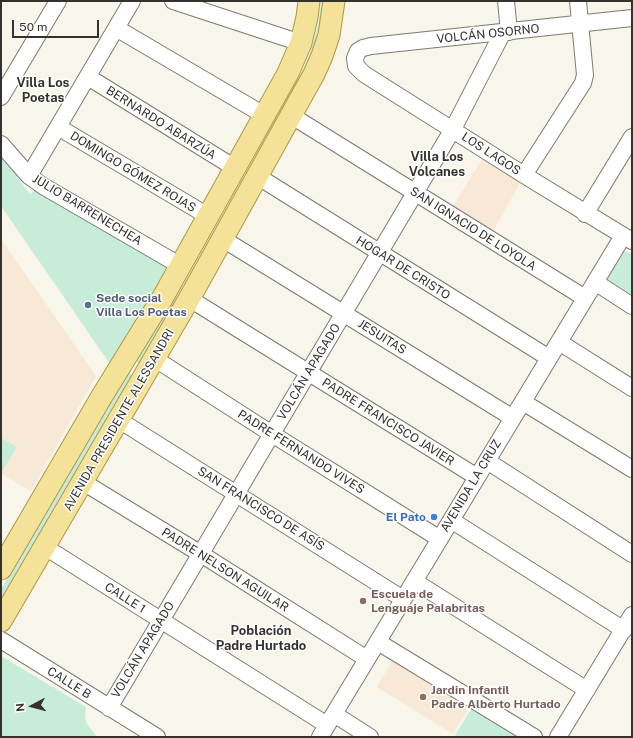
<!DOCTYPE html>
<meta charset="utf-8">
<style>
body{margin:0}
#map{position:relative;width:633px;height:738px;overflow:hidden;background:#f8f5ea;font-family:"Public Sans",sans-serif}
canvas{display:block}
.frame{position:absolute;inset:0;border:2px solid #33322e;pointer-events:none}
.north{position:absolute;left:12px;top:686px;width:40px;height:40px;-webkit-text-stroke:3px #fff;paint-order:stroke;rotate:264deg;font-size:11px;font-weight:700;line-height:16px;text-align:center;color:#33322e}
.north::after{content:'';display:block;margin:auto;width:14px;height:18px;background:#33322e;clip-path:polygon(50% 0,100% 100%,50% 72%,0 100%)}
.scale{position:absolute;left:12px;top:20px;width:87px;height:18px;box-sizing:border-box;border:2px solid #33322e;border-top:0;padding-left:5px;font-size:12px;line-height:14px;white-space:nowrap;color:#33322e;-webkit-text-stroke:3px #fff;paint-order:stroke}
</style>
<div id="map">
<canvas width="633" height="738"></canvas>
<div class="frame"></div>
<div class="north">N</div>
<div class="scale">50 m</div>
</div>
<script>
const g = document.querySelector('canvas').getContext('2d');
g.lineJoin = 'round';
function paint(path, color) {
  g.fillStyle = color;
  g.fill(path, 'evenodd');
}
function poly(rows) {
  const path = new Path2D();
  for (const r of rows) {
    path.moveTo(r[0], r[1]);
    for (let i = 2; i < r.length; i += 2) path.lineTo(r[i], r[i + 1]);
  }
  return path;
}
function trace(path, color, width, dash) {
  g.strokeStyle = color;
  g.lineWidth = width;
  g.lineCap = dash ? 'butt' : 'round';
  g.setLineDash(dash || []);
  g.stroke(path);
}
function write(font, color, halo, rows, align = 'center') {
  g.font = font + ' "Public Sans",sans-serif';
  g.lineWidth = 3;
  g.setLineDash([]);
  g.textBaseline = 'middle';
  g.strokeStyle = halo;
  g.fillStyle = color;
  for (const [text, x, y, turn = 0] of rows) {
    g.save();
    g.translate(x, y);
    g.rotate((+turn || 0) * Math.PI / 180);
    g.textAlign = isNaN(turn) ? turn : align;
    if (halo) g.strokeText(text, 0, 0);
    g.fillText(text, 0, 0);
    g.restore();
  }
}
paint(poly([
 [483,158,520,183,493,231,452,208],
 [1,239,96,376,31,491,1,474],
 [392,661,469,708,453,734,377,687]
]), '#f8e8d6');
paint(poly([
 [321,1,327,1,322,35,261,157,256,154,308,60,318,25],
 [1,155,20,174,17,177,30,194,37,189,171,267,112,367,1,206],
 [238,188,243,190,141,364,138,363,136,360,138,356,181,290],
 [621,252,627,252,632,255,632,301,605,279],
 [127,372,130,373,132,376,1,608,1,589,106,411],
 [1,438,17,447,1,473],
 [1,656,86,707,85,718,87,724,97,737,1,737],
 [472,708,518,737,458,737,455,735]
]), '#c7edd9');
const minor = poly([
 [173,1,301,43],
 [506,1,509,32],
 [632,18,371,46,363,48,358,51,355,58,356,66,364,74,524,175,632,241],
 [116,28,264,115],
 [88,77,235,168],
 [1,97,58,1],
 [300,121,585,298],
 [58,127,208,216],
 [1,144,29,176,43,186,181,266],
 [524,175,583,83,585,75,578,1],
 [29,176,132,1],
 [257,176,549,358],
 [585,214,632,137],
 [231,244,513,418],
 [595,282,632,306],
 [198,304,477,477],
 [559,342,632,388],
 [163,364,272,434,440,539],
 [523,402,632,469],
 [119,420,403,599],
 [487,461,632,554],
 [83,482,201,554,367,659],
 [451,520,624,630],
 [45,547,327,725],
 [414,581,587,690],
 [1,640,157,737],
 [378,642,534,737],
 [109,708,453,129,503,32],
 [334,714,370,737],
 [320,737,623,236],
 [558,737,632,615]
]);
const major = poly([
 [1,569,102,396,163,297,288,73,301,43,307,17,309,1],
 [1,621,189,299,314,74,322,56,329,35,334,1]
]);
trace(minor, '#7d7a70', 18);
trace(major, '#ad9747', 23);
trace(minor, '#fff', 16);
trace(major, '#f5e299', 21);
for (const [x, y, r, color] of [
 [88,305,4,"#5c6f8a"],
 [434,517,4,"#3f7fe0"],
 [363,601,4,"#8d6e63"],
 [423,697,4,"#8d6e63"]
]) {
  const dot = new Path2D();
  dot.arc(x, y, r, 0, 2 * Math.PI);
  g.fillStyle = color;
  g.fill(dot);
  trace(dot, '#fff', 1.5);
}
write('12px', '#33322e', '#fff', [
 ["VOLCÁN OSORNO",488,34,-6],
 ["BERNARDO ABARZÚA",161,123,32],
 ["LOS LAGOS",491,154,33],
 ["DOMINGO GÓMEZ ROJAS",133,172,31],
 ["JULIO BARRENECHEA",87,210,31],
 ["SAN IGNACIO DE LOYOLA",473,229,32],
 ["HOGAR DE CRISTO",403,268,32],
 ["JESUITAS",382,337,32],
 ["VOLCÁN APAGADO",309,372,-59],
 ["AVENIDA PRESIDENTE ALESSANDRI",119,420,-60],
 ["PADRE FRANCISCO JAVIER",388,422,32],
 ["PADRE FERNANDO VIVES",301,452,32],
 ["AVENIDA LA CRUZ",471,486,-59],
 ["SAN FRANCISCO DE ASÍS",261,509,32],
 ["PADRE NELSON AGUILAR",225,570,32],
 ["CALLE 1",125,598,32],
 ["VOLCÁN APAGADO",143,650,-59],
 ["CALLE B",69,683,32]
]);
write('bold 12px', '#4e5e75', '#fff', [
 ["Sede social",96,298],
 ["Villa Los Poetas",96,312]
], 'left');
write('bold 12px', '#366cbe', '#fff', [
 ["El Pato",426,517]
], 'right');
write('bold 12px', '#785e54', '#fff', [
 ["Escuela de",371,594],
 ["Lenguaje Palabritas",371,608],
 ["Jardin Infantil",431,690],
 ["Padre Alberto Hurtado",431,704]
], 'left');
write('bold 13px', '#33322e', '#fff', [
 ["Villa Los",43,83],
 ["Poetas",43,98],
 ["Villa Los",437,157],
 ["Volcanes",437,172],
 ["Población",261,631],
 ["Padre Hurtado",261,646]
]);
</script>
